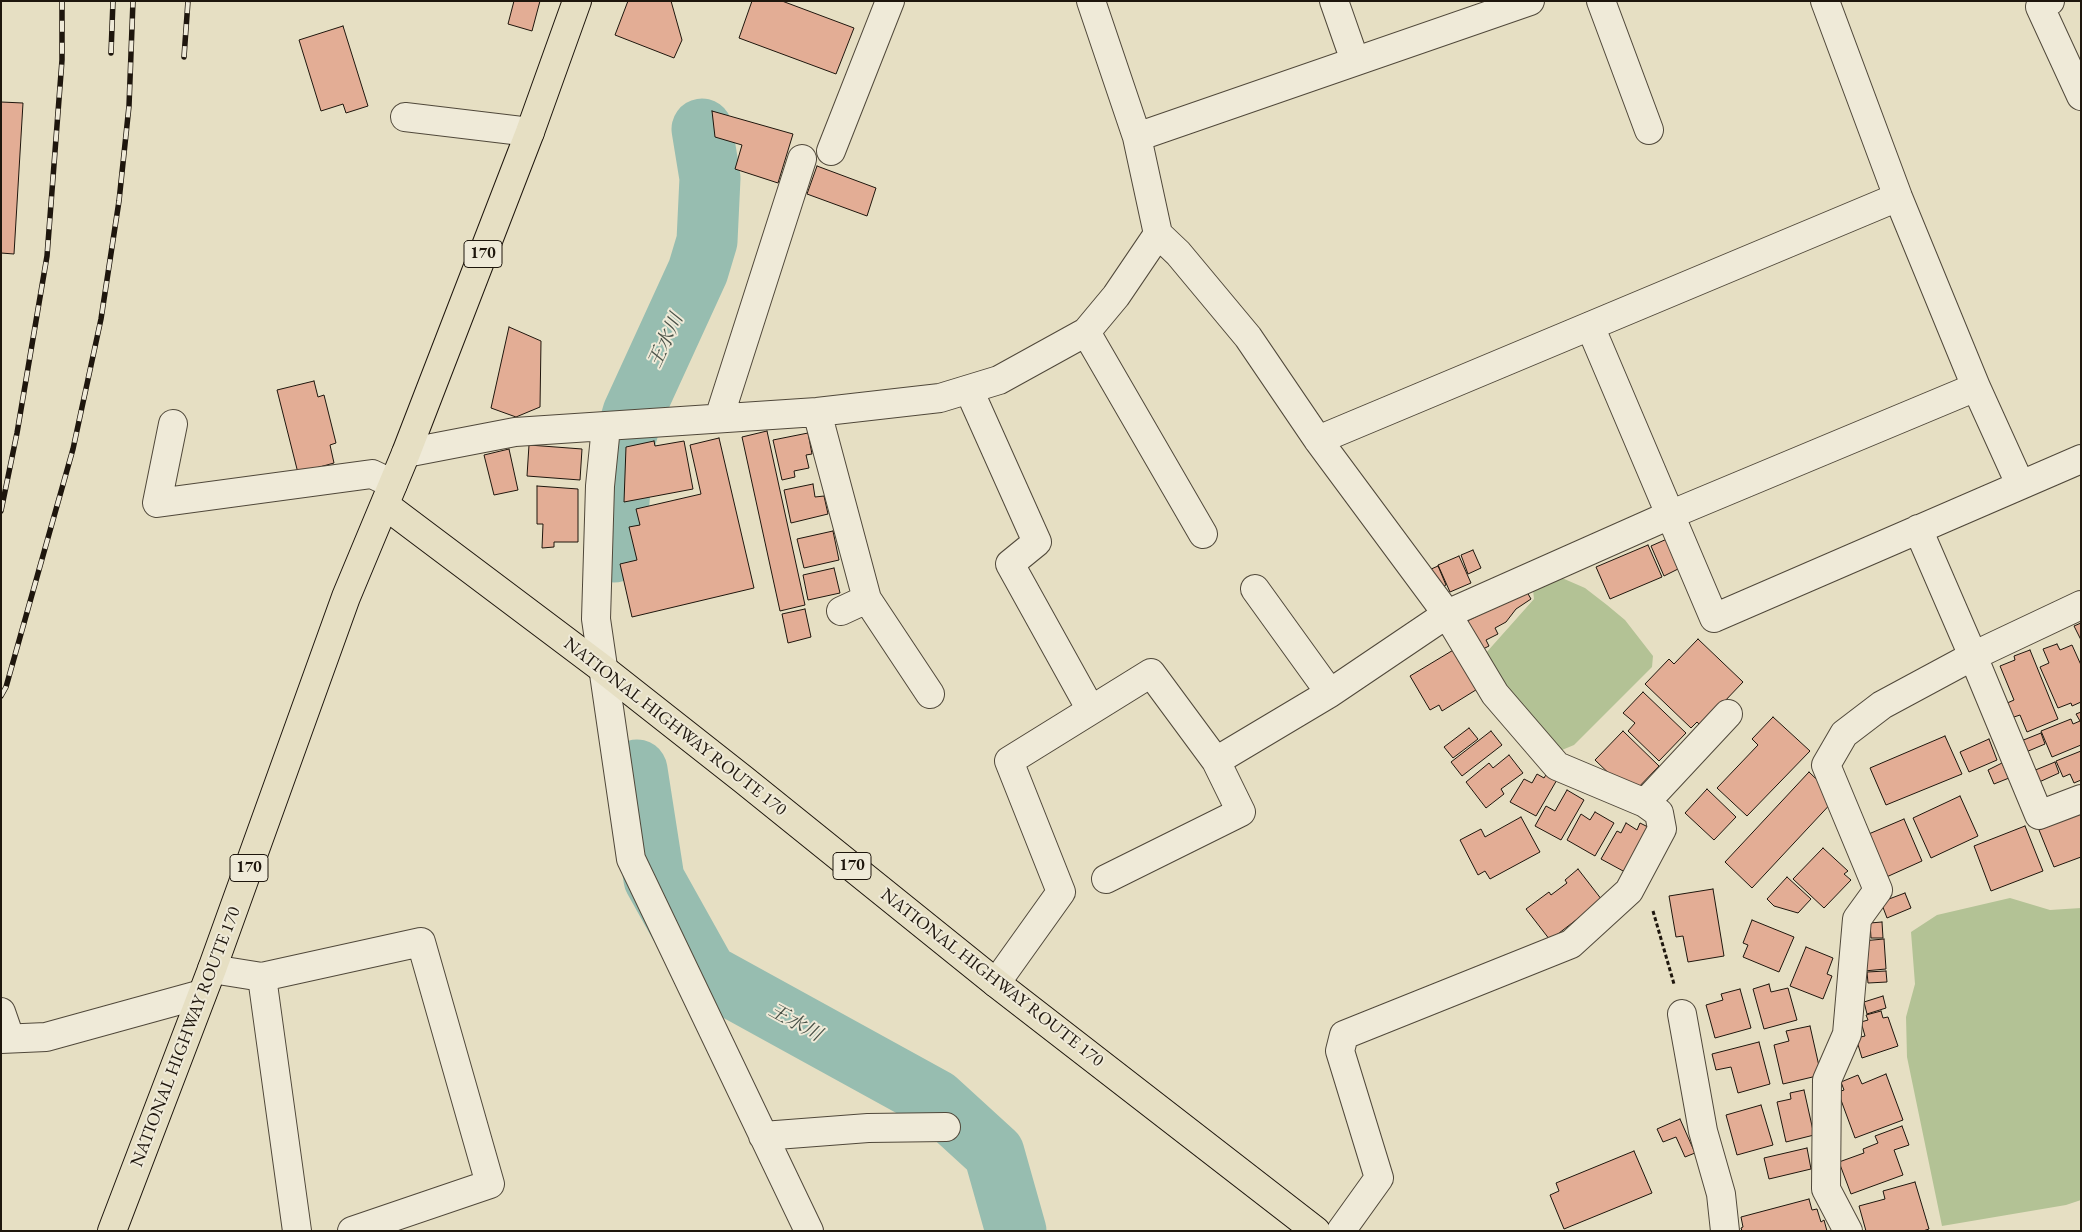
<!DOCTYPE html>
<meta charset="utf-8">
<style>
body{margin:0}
#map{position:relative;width:2082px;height:1232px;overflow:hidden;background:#e6dfc3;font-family:"EB Garamond",serif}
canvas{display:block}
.frame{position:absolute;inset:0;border:2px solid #1e160d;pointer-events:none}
</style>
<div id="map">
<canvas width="2082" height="1232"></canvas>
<div class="frame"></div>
</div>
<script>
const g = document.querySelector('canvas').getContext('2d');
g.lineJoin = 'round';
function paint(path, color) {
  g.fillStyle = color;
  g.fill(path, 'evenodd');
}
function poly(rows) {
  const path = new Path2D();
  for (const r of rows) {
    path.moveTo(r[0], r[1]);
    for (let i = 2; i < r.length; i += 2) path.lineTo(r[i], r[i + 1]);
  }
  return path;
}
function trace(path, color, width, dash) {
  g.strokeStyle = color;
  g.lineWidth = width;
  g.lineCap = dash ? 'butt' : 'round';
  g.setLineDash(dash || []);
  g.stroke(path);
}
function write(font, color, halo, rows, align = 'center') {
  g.font = font + ' "EB Garamond","Noto Serif JP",serif';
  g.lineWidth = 4;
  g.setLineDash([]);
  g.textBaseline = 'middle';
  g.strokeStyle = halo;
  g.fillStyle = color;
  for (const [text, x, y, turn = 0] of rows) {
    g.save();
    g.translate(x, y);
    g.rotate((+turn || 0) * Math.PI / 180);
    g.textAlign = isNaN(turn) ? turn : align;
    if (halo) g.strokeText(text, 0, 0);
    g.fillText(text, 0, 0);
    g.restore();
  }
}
paint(poly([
 [1562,578,1585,588,1607,605,1625,620,1653,656,1652,667,1574,745,1562,750,1555,746,1529,722,1485,654,1534,599,1533,590],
 [2010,898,2050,910,2081,908,2081,1200,2066,1205,1942,1226,1907,1057,1906,1017,1915,984,1911,932,1937,915]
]), '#b3c295');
trace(poly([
 [614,552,625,440,633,413,698,271,707,241,710,178,702,129],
 [637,770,654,879,707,974,936,1100,994,1153,1016,1231]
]), '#97bdb0', 61);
const building = poly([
 [514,1,540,1,532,31,508,24,514,1],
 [628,1,671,1,682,40,674,58,615,35,628,1],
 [752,1,782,1,854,28,836,74,739,38,752,1],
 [343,26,368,106,346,113,343,104,321,111,299,40,343,26],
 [1,102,23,103,14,254,1,253,1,102],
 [712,111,793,134,778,183,735,169,742,145,715,137,712,111],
 [817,166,876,188,867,216,807,194,817,166],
 [509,327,541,341,540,407,516,417,491,408,509,327],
 [314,381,318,397,324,395,336,443,330,445,334,463,298,473,277,390,314,381],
 [767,431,805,605,780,611,742,437,767,431],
 [808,433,812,454,806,455,809,468,794,471,795,477,782,480,773,440,808,433],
 [719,438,754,588,632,617,620,564,637,560,629,527,640,525,636,509,701,494,690,445,719,438],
 [654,441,655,446,684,441,693,489,624,502,626,447,654,441],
 [529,445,582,449,580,480,527,476,529,445],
 [509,449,518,490,494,495,484,455,509,449],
 [813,484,815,497,824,496,828,514,791,523,784,490,813,484],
 [537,486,578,489,578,542,554,542,554,547,542,548,543,524,537,524,537,486],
 [833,531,839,560,804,568,797,539,833,531],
 [1667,539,1680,568,1664,576,1651,546,1667,539],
 [1648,545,1662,577,1610,599,1596,567,1648,545],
 [1473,550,1481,568,1468,574,1461,555,1473,550],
 [1459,556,1471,583,1450,592,1438,565,1459,556],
 [1438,566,1446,585,1437,589,1429,570,1438,566],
 [834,568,840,593,808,600,803,575,834,568],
 [1527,592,1531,599,1516,609,1506,622,1495,628,1498,634,1486,640,1489,646,1481,650,1467,621,1527,592],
 [805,609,811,637,788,643,782,614,805,609],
 [2081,623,2081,640,2074,626,2081,623],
 [1698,639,1743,682,1701,726,1697,722,1691,728,1645,684,1669,659,1674,664,1698,639],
 [2057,644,2060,650,2072,645,2081,665,2081,702,2072,706,2071,703,2058,708,2040,667,2049,663,2043,649,2057,644],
 [1455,649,1479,688,1442,711,1439,705,1430,710,1410,676,1455,649],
 [2030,650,2058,719,2027,732,2020,715,2011,718,2005,704,2014,700,2000,666,2015,660,2014,656,2030,650],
 [1643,692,1686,733,1659,761,1628,731,1635,723,1623,713,1643,692],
 [2081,712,2081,745,2052,757,2041,731,2071,719,2073,724,2080,721,2076,714,2081,712],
 [1773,717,1810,751,1747,816,1717,788,1758,745,1752,739,1773,717],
 [1469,728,1478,739,1453,758,1444,747,1469,728],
 [1491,731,1502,745,1462,776,1451,762,1491,731],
 [1623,731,1659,766,1633,793,1619,783,1595,760,1623,731],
 [2041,733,2045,744,2026,752,2021,741,2041,733],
 [1945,736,1962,774,1886,805,1870,768,1945,736],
 [1989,739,1997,760,1969,772,1960,752,1989,739],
 [2081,751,2081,780,2074,783,2070,774,2063,777,2056,761,2081,751],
 [1509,755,1523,773,1501,789,1504,794,1486,808,1466,782,1489,763,1493,768,1509,755],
 [2055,762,2059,773,2037,783,2033,771,2055,762],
 [2002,763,2009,778,1994,784,1988,770,2002,763],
 [1809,772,1836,798,1752,888,1725,862,1809,772],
 [1547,773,1558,778,1536,816,1510,802,1524,779,1532,783,1537,774,1544,778,1547,773],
 [1707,789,1736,817,1714,840,1685,813,1707,789],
 [1567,790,1584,800,1561,840,1535,826,1546,806,1555,811,1567,790],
 [1960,796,1978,836,1931,858,1913,818,1960,796],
 [1595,812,1614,823,1595,856,1567,840,1581,814,1590,820,1595,812],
 [2081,813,2081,857,2054,867,2039,830,2081,813],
 [1521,817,1540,852,1490,879,1485,871,1478,875,1460,840,1481,829,1485,837,1521,817],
 [1904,819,1922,861,1882,879,1864,836,1904,819],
 [1626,823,1637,830,1640,823,1650,828,1625,872,1601,859,1617,831,1621,833,1626,823],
 [2025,826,2043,871,1991,891,1974,846,2025,826],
 [1823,848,1848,871,1844,874,1851,880,1824,908,1793,879,1823,848],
 [1578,869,1602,900,1550,940,1526,909,1549,892,1551,895,1567,883,1565,880,1578,869],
 [1787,877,1811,899,1798,913,1774,906,1767,899,1787,877],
 [1713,889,1724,956,1688,962,1683,936,1676,937,1669,896,1713,889],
 [1905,893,1911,908,1887,918,1881,902,1905,893],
 [1752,920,1794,937,1779,972,1743,957,1748,945,1743,943,1752,920],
 [1882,922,1883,938,1871,938,1870,923,1882,922],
 [1884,939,1886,969,1864,971,1862,941,1884,939],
 [1806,947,1833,958,1827,974,1832,976,1823,999,1790,986,1806,947],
 [1886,971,1887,982,1868,983,1867,972,1886,971],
 [1769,984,1771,992,1788,988,1797,1020,1764,1029,1753,989,1769,984],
 [1740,989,1751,1028,1715,1038,1706,1005,1723,1000,1721,994,1740,989],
 [1883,996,1886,1008,1867,1014,1864,1002,1883,996],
 [1881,1011,1883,1018,1888,1017,1898,1046,1862,1058,1856,1038,1865,1036,1861,1022,1868,1020,1866,1015,1881,1011],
 [1810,1026,1821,1075,1783,1084,1774,1045,1789,1041,1786,1031,1810,1026],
 [1759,1042,1770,1084,1738,1093,1731,1067,1716,1070,1712,1054,1759,1042],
 [1886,1074,1903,1120,1855,1138,1838,1092,1844,1090,1841,1082,1858,1075,1862,1084,1886,1074],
 [1804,1090,1814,1135,1786,1142,1777,1102,1791,1099,1790,1093,1804,1090],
 [1761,1105,1773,1145,1737,1155,1726,1115,1761,1105],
 [1680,1119,1695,1153,1685,1157,1676,1137,1663,1142,1657,1129,1680,1119],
 [1902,1126,1909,1145,1894,1150,1903,1175,1851,1194,1839,1162,1864,1153,1863,1149,1878,1143,1875,1136,1902,1126],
 [1807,1148,1811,1169,1769,1179,1764,1158,1807,1148],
 [1634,1151,1652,1193,1564,1229,1550,1195,1559,1191,1556,1183,1634,1151],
 [1915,1182,1929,1229,1923,1231,1866,1231,1859,1206,1885,1199,1883,1191,1915,1182],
 [1809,1199,1812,1210,1817,1209,1821,1222,1824,1220,1827,1231,1742,1231,1741,1228,1743,1227,1741,1217,1809,1199]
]);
paint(building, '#e3ad95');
trace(building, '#1e160d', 1);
const minor = poly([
 [1091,1,1137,137,1158,234,1178,253,1248,337,1318,440,1447,614,1495,694,1557,766,1645,803,1728,714],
 [1334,1,1355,61],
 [1601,1,1649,130],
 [1825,1,1898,197,1976,387,2020,484],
 [2050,1,2040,7,2081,96],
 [405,117,530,132],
 [1137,137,1530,1],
 [831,151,890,1],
 [1590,326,1714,618,2081,459],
 [1086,332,1203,534],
 [969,390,1037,542,1010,564,1091,710],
 [817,412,867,599,930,694],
 [719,418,802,159],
 [173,424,157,503,372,474,393,484],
 [606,427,600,486,596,619,631,859,809,1231],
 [1318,440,1898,197],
 [406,453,515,432,817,412,940,398,999,380,1086,332,1116,296,1158,234],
 [1918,529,1973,656,2081,605],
 [1255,589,1330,693],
 [841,611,867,599],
 [1106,879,1241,812,1216,761],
 [212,969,262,977,421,942,490,1184,352,1231],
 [262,977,297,1231],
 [996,983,1061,892,1009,761,1151,673,1216,761,1330,693,1447,614,1672,514,1976,387],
 [1,1012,10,1038],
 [1682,1014,1703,1131,1721,1194,1725,1231],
 [1,1039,46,1037,202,994],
 [763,1136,868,1128,946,1127],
 [1341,1231,1379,1178,1340,1051,1344,1035,1571,944,1629,891,1662,829,1659,813,1645,803],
 [1848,1231,1826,1189,1827,1080,1847,1034,1857,919,1878,890,1826,765,1844,734,1882,705,1973,656,2039,815,2081,799]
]);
const trunk = poly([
 [385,505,603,669,744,780,996,983,1316,1231],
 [112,1231,212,969,346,597,406,453,530,132,577,1]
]);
trace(minor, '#50483a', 30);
trace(trunk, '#1e160d', 30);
trace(poly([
 [1653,911,1674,984]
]), '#1e160d', 3, [4, 2.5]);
trace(minor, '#efead8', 28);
trace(trunk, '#e6dfc3', 28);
const rail = poly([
 [111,53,113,1],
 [184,57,188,1],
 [1,511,17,433,47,256,62,60,62,1],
 [1,696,6,687,73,449,101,319,119,201,129,106,133,1]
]);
trace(rail, '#1e160d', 5.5);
trace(rail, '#efead8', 4, [11]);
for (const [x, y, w] of [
 [483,254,38],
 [852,866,38],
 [249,868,38]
]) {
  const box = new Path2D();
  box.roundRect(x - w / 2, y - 13.5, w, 27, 4);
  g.fillStyle = '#efead8';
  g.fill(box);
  trace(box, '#1e160d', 1);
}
write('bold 16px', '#1e160d', null, [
 ["170",483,254],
 ["170",852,866],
 ["170",249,868]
]);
write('18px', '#1e160d', '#efead8', [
 ["NATIONAL HIGHWAY ROUTE 170",675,727,38],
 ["NATIONAL HIGHWAY ROUTE 170",992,978,38],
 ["NATIONAL HIGHWAY ROUTE 170",186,1037,-69]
]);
write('italic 19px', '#485046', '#efead8', [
 ["王水川",666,341,-65],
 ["王水川",795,1023,29]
]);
</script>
